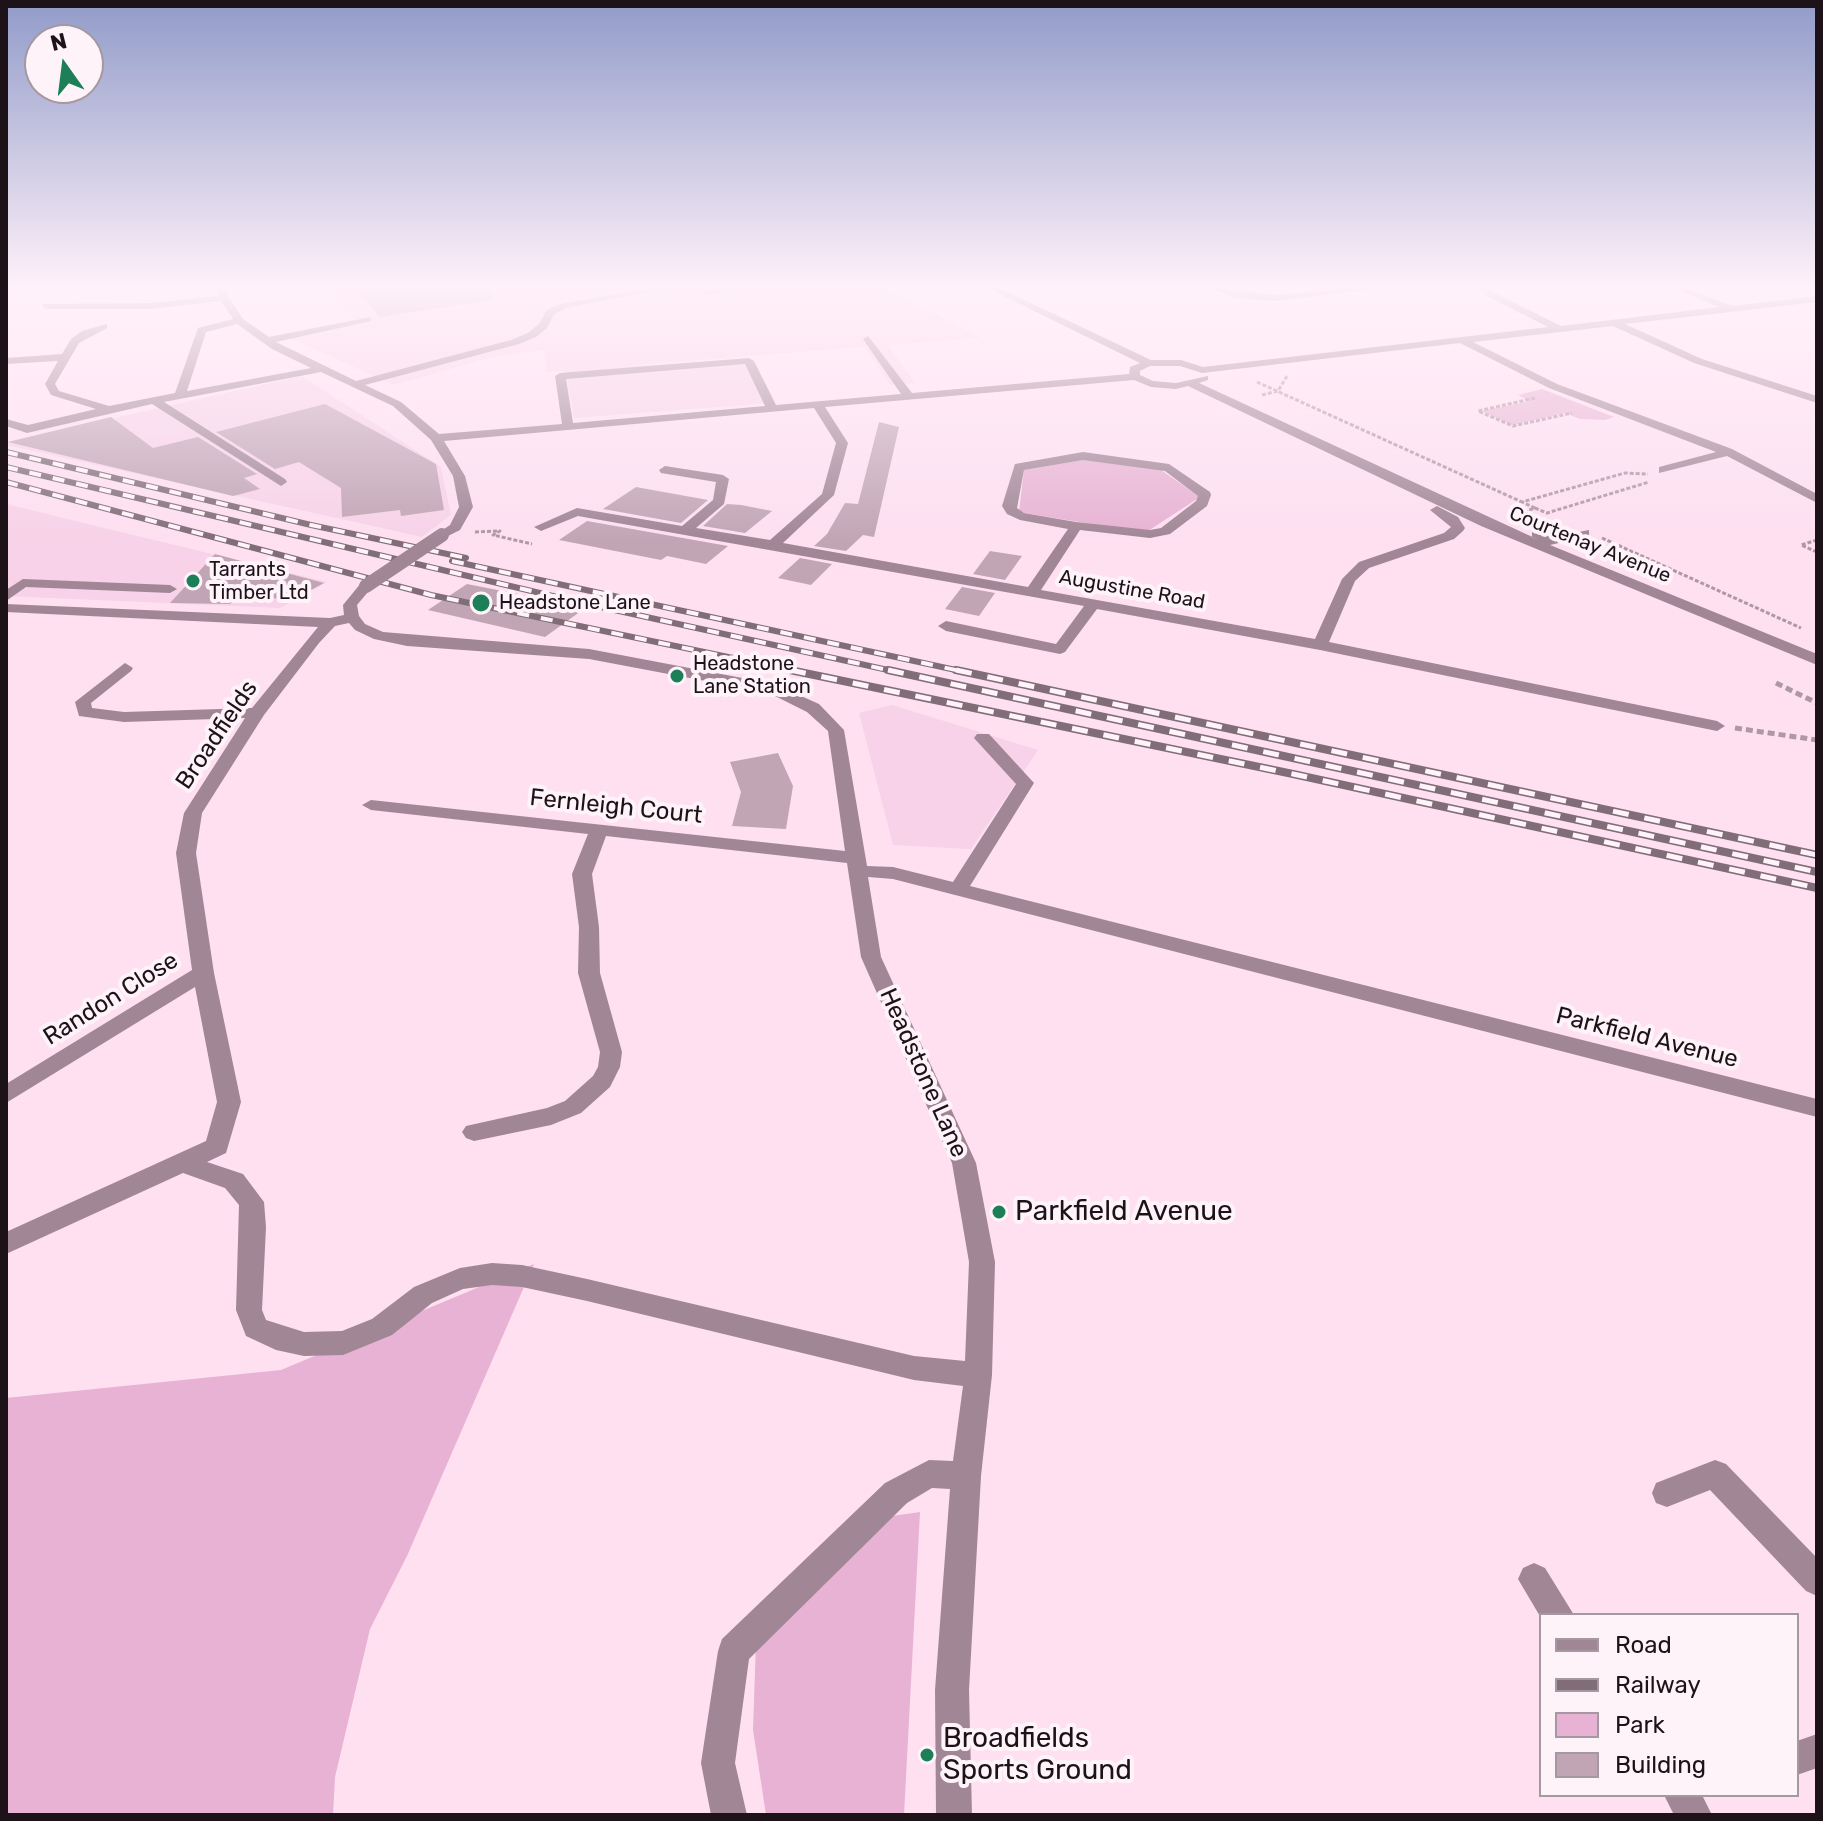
<!DOCTYPE html>
<style>
body{margin:0}
#map{position:relative;width:1823px;height:1821px;overflow:hidden;background:#fee0f1;font-family:Rubik,sans-serif}
canvas{display:block}
.frame{position:absolute;inset:0;border:8px solid #1c1218;pointer-events:none}
.legend{position:absolute;left:1539px;top:1613px;width:260px;height:184px;box-sizing:border-box;background:#fff3fa;border:2px solid #a499a0;margin:0;padding:10px 14px;list-style:none;font-size:24px;color:#1c1218}
.legend li{display:flex;align-items:center;gap:16px;height:40px}
.legend b{width:40px;border:2px solid #a499a0}
.north{position:absolute;left:24px;top:24px;width:80px;height:80px;box-sizing:border-box;background:#fff3fa;border:2px solid #a499a0;border-radius:50%;rotate:346deg;font-size:22px;font-weight:700;line-height:32px;text-align:center;color:#1c1218}
.north::after{content:'';display:block;margin:auto;width:28px;height:36px;background:#1c7f58;clip-path:polygon(50% 0,100% 100%,50% 72%,0 100%)}
</style>
<div id="map">
<canvas width="1823" height="1821"></canvas>
<div class="frame"></div>
<ul class="legend">
<li><b style="height:10px;background:#a18696"></b>Road</li>
<li><b style="height:10px;background:#806d78"></b>Railway</li>
<li><b style="height:22px;background:#e7b2d3"></b>Park</li>
<li><b style="height:22px;background:#c1a5b5"></b>Building</li>
</ul>
<div class="north">N</div>
</div>
<script>
const g = document.querySelector('canvas').getContext('2d');
g.lineJoin = 'round';
function paint(path, color) {
  g.fillStyle = color;
  g.fill(path, 'evenodd');
}
function poly(rows) {
  const path = new Path2D();
  for (const r of rows) {
    path.moveTo(r[0], r[1]);
    for (let i = 2; i < r.length; i += 2) path.lineTo(r[i], r[i + 1]);
  }
  return path;
}
function trace(path, color, width, dash) {
  g.strokeStyle = color;
  g.lineWidth = width;
  g.lineCap = dash ? 'butt' : 'round';
  g.setLineDash(dash || []);
  g.stroke(path);
}
function write(font, color, halo, rows, align = 'center') {
  g.font = font + ' Rubik,sans-serif';
  g.lineWidth = 8;
  g.setLineDash([]);
  g.textBaseline = 'middle';
  g.strokeStyle = halo;
  g.fillStyle = color;
  for (const [text, x, y, turn = 0] of rows) {
    g.save();
    g.translate(x, y);
    g.rotate((+turn || 0) * Math.PI / 180);
    g.textAlign = isNaN(turn) ? turn : align;
    if (halo) g.strokeText(text, 0, 0);
    g.fillText(text, 0, 0);
    g.restore();
  }
}
paint(poly([
 [326,286,882,286,981,338,888,345,915,383,890,385,865,347,584,369,752,359,770,403,574,418,565,371,547,372,544,350,493,357,394,385,283,335,354,319],
 [302,376,441,467,451,515,422,537,6,445,6,442],
 [6,504,327,582,280,608,6,596],
 [892,705,1038,750,971,849,893,845,859,713]
]), '#f7d2e8');
paint(poly([
 [1542,389,1614,417,1605,420,1580,419,1565,413,1512,425,1482,411,1530,401,1518,395],
 [1087,459,1158,468,1200,497,1145,533,1019,512,1024,470],
 [534,1264,407,1556,370,1629,335,1777,333,1815,6,1815,6,1398,281,1370],
 [920,1512,904,1815,766,1815,753,1730,756,1643,892,1516]
]), '#e7b2d3');
paint(poly([
 [353,286,492,286,493,300,380,317],
 [325,404,436,464,444,510,401,516,400,510,342,517,341,488,299,462,275,469,216,432],
 [111,417,153,448,198,437,257,474,244,478,260,489,233,496,8,442],
 [879,422,899,427,874,537,863,535,846,551,814,546,827,534,845,503,858,504],
 [636,487,708,500,681,523,603,509],
 [727,504,741,505,772,511,745,533,703,526],
 [587,521,728,546,706,564,667,556,661,560,559,540],
 [990,551,1022,556,1005,580,973,574],
 [215,554,324,583,289,602,242,590,230,604,170,603],
 [800,558,832,564,811,585,778,578],
 [467,584,569,604,565,607,581,611,545,637,428,610],
 [962,587,995,593,979,616,945,609],
 [778,753,793,786,786,829,732,826,741,792,730,762]
]), '#c1a5b5');
trace(poly([
 [1035,290,1058,286],
 [1257,382,1522,502],
 [1262,395,1278,391,1287,376],
 [1535,398,1478,411,1513,426,1572,413],
 [1535,508,1522,502,1625,473,1648,474],
 [1518,514,1535,508,1547,513,1649,482],
 [475,532,500,531,493,535,532,544],
 [1602,538,1801,628],
 [1817,540,1801,545,1817,552]
]), '#af98a5', 3, [4, 2]);
trace(poly([
 [1776,683,1817,703],
 [1735,728,1817,740]
]), '#af98a5', 5, [7, 4]);
paint(poly([
 [216,286,226,286,229,298,243,319,269,337,371,317,371,321,276,342,356,381,511,340,528,333,539,324,547,310,561,304,660,286,680,286,566,308,554,314,547,328,536,337,519,344,365,385,401,402,439,434,562,424,555,376,560,373,749,358,754,361,776,405,901,394,863,339,868,336,912,393,1129,374,1130,367,1140,363,983,286,995,286,1151,360,1181,360,1203,367,1548,327,1485,295,1477,286,1487,286,1491,291,1561,326,1719,307,1668,286,1681,286,1732,306,1817,296,1817,302,1625,324,1702,359,1817,396,1817,403,1694,363,1613,326,1473,342,1557,384,1732,449,1817,494,1817,503,1727,456,1659,473,1659,467,1716,452,1549,388,1460,343,1202,373,1180,366,1150,366,1140,371,1140,375,1153,381,1176,383,1208,376,1208,380,1199,383,1539,540,1532,537,1532,531,1553,537,1589,530,1589,536,1550,545,1817,654,1817,665,1481,526,1188,386,1176,389,1151,387,1134,380,825,407,848,443,834,495,783,543,1028,587,1068,529,1020,520,1007,514,1002,506,1015,464,1083,452,1169,464,1210,492,1211,495,1207,506,1170,534,1150,538,1080,530,1041,590,1315,639,1342,579,1359,562,1444,533,1451,527,1430,510,1437,506,1458,517,1465,528,1463,531,1454,539,1369,568,1355,581,1329,642,1717,721,1725,726,1717,731,1320,650,1097,609,1065,652,1060,654,946,631,938,626,946,621,1056,644,1084,606,578,516,541,531,534,527,577,508,682,526,713,500,716,482,661,473,659,470,665,466,723,475,729,479,724,504,696,528,770,540,822,494,836,443,814,408,444,441,465,476,473,507,460,530,442,539,435,535,450,525,459,507,453,476,431,440,393,406,321,372,164,402,285,479,287,482,281,486,152,404,27,433,6,426,6,419,28,425,96,409,51,395,45,384,58,361,6,364,6,358,62,354,71,339,82,331,107,324,107,328,79,343,55,384,59,391,109,406,175,393,198,328,233,319,221,301,151,309,45,309,42,304,151,303,219,296,216,286],
 [237,324,272,349,311,368,187,391,206,332,237,324],
 [745,364,765,406,573,423,566,379,745,364],
 [1083,460,1165,471,1198,496,1196,501,1161,528,1150,530,1076,522,1024,513,1017,508,1024,470,1083,460],
 [686,286,709,290,744,286,708,296,686,286],
 [1204,286,1275,295,1367,286,1398,286,1275,301,1236,298,1204,286],
 [23,579,170,585,177,589,170,593,26,587,6,601,6,590,23,579],
 [366,582,373,586,357,605,359,616,365,624,383,632,589,649,774,684,819,704,844,730,867,866,893,867,953,882,1016,784,974,738,977,734,989,734,1034,783,970,886,1817,1099,1817,1117,893,879,868,877,881,957,976,1163,995,1262,992,1375,981,1476,969,1690,972,1815,936,1815,935,1690,950,1489,932,1488,907,1503,749,1659,735,1763,747,1815,711,1815,701,1763,718,1651,722,1639,885,1483,929,1460,953,1461,963,1386,914,1380,587,1301,522,1287,492,1285,463,1289,432,1303,392,1335,343,1355,304,1356,276,1350,246,1336,236,1310,239,1205,225,1188,183,1173,6,1254,6,1232,206,1141,217,1102,195,987,6,1103,6,1084,192,970,176,853,184,813,245,718,124,722,79,716,75,702,125,663,133,668,131,671,91,703,92,708,124,712,252,708,318,627,6,612,6,604,330,618,344,615,343,605,361,583,366,582],
 [349,623,355,630,374,639,407,646,589,659,769,693,807,712,828,731,845,851,371,800,362,805,371,810,588,834,572,874,579,927,578,973,600,1052,598,1067,593,1076,565,1101,547,1108,466,1126,462,1132,466,1138,474,1141,551,1125,581,1113,610,1087,620,1067,622,1052,600,973,599,927,592,874,606,836,847,863,861,957,952,1163,969,1262,965,1361,914,1356,587,1279,522,1265,492,1263,460,1268,414,1287,372,1319,342,1331,304,1332,266,1320,262,1310,266,1227,264,1202,243,1174,207,1162,226,1153,241,1102,214,973,196,853,202,813,264,715,319,643,335,626,349,623],
 [1715,1460,1726,1464,1817,1558,1817,1596,1806,1591,1710,1490,1667,1507,1656,1503,1652,1493,1656,1483,1715,1460],
 [1534,1563,1545,1568,1574,1615,1541,1615,1541,1618,1518,1579,1523,1568,1534,1563],
 [1817,1734,1817,1768,1797,1775,1797,1741,1817,1734],
 [1664,1795,1702,1795,1712,1815,1674,1815,1664,1795]
]), '#a18696');
const railFar2 = poly([
 [6,452,12,453]
]);
const railFar1 = poly([
 [6,452,311,525,466,558],
 [6,467,578,602,897,672],
 [6,482,431,595,800,672],
 [452,561,965,672]
]);
const rail = poly([
 [790,670,1293,774,1817,888],
 [888,670,1817,872],
 [956,670,1817,855]
]);
trace(railFar2, '#806d78', 5);
trace(railFar1, '#806d78', 6);
trace(rail, '#806d78', 8);
trace(railFar2, '#fff3fa', 3, [10]);
trace(railFar1, '#fff3fa', 4, [12]);
trace(rail, '#fff3fa', 5, [16]);
trace(poly([
 [366,586,442,535]
]), '#a18696', 14);
const sky = g.createLinearGradient(0, 0, 0, 541);
sky.addColorStop(0, '#919bc9');
sky.addColorStop(0.53, '#fff1f9');
sky.addColorStop(1, '#fff1f900');
g.fillStyle = sky;
g.fillRect(0, 0, 1823, 541);
for (const [x, y, r, color] of [
 [193,581,8,"#1c7f58"],
 [481,603,10,"#1c7f58"],
 [677,676,8,"#1c7f58"],
 [999,1212,8,"#1c7f58"],
 [927,1755,8,"#1c7f58"]
]) {
  const dot = new Path2D();
  dot.arc(x, y, r, 0, 2 * Math.PI);
  g.fillStyle = color;
  g.fill(dot);
  trace(dot, '#fff3fa', 3);
}
write('20px', '#1c1218', '#fff3fa', [
 ["Courtenay Avenue",1590,545,22],
 ["Augustine Road",1132,590,10]
]);
write('20px', '#1c1218', '#fff3fa', [
 ["Tarrants",209,570],
 ["Timber Ltd",209,593],
 ["Headstone Lane",499,603],
 ["Headstone",693,664],
 ["Lane Station",693,687]
], 'left');
write('24px', '#1c1218', '#fff3fa', [
 ["Broadfields",217,735,-56],
 ["Fernleigh Court",616,807,6],
 ["Randon Close",111,999,-32],
 ["Parkfield Avenue",1647,1038,14],
 ["Headstone Lane",923,1073,66]
]);
write('28px', '#1c1218', '#fff3fa', [
 ["Parkfield Avenue",1015,1212],
 ["Broadfields",943,1739],
 ["Sports Ground",943,1771]
], 'left');
</script>
